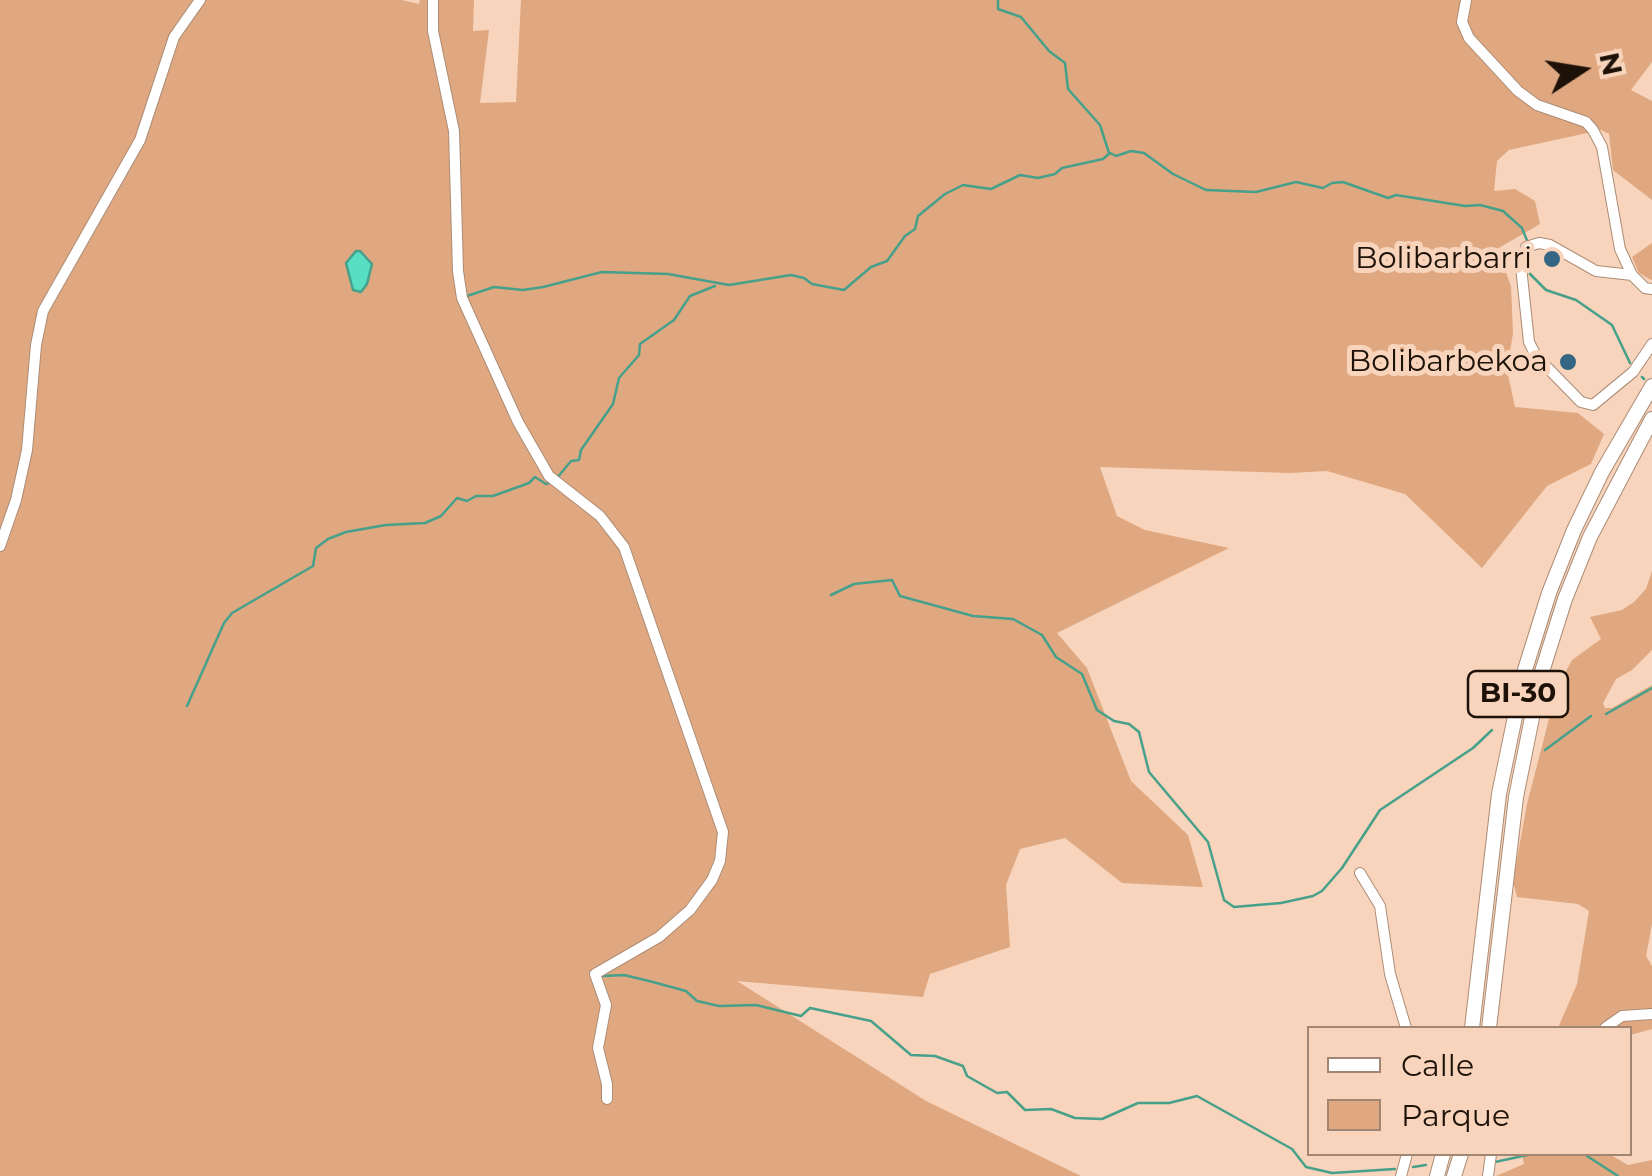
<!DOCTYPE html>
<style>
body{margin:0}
#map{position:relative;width:1652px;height:1176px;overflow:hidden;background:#f7d4bb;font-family:Montserrat,sans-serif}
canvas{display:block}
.legend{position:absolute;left:1307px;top:1026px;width:325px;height:130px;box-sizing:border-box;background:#f7d4bb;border:2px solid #a08673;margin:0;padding:12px 18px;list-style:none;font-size:30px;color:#1d1108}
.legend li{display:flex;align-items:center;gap:20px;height:50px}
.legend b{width:50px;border:2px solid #a08673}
.north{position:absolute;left:1532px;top:20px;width:100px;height:100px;-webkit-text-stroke:8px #f7d4bb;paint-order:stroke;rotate:78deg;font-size:28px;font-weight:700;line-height:40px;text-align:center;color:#1d1108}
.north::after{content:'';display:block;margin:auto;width:35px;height:45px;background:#1d1108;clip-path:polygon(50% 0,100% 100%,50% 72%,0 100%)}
</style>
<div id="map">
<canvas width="1652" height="1176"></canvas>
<ul class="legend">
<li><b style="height:12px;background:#fff"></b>Calle</li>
<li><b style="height:28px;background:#dfa881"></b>Parque</li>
</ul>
<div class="north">N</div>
</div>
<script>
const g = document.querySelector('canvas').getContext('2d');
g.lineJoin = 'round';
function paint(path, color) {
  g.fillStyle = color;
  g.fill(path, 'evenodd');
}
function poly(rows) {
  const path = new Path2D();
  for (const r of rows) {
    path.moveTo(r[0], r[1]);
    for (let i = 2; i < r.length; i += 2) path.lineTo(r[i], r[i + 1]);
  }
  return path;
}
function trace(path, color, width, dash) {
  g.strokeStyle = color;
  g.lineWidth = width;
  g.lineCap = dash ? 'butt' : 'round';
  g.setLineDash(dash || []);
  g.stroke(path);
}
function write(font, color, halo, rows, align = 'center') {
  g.font = font + ' Montserrat,sans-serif';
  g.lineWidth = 10;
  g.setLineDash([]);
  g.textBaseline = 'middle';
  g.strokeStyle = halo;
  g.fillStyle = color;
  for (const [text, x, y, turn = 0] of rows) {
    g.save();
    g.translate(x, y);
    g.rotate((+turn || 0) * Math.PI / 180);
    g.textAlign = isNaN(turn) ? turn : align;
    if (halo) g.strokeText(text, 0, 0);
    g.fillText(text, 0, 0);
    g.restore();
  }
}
paint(poly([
 [0,0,402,0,419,4,420,0,474,0,473,31,489,30,480,103,516,102,521,0,1652,0,1652,62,1631,90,1652,101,1652,200,1613,170,1609,134,1601,130,1509,150,1497,161,1494,191,1515,189,1535,201,1540,224,1497,249,1511,286,1513,333,1507,370,1515,407,1578,413,1604,434,1591,464,1547,486,1482,568,1405,494,1327,471,1290,473,1100,467,1117,516,1145,530,1229,548,1057,633,1087,668,1131,781,1188,835,1203,887,1122,883,1065,838,1020,849,1006,885,1010,947,930,974,923,997,737,981,926,1101,1081,1176,0,1176],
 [1652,243,1652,280,1651,280,1639,273,1632,257],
 [1652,571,1652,650,1632,670,1616,679,1603,703,1605,708,1612,708,1652,685,1652,924,1646,956,1652,966,1652,1029,1630,1035,1630,1028,1558,1028,1577,984,1589,911,1578,904,1517,897,1513,881,1527,804,1557,688,1572,660,1601,639,1590,617,1622,610,1634,602,1646,589],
 [1522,1154,1609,1154,1628,1165,1652,1160,1652,1176,1496,1176,1524,1164]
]), '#dfa881');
const water = poly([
 [356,251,360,251,372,264,367,284,361,292,353,290,346,263,356,251]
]);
paint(water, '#58dec2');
trace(water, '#46a08a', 2.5);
trace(poly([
 [998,0,998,9,1021,17,1049,51,1065,63,1068,89,1100,125,1109,153],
 [1528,256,1530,274,1546,290,1576,300,1612,325,1630,363],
 [467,296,494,287,523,290,543,287,602,272,668,274,729,285,791,275,804,278,812,284,844,290,871,267,887,261,905,236,915,229,918,216,945,194,963,185,991,189,1020,175,1038,178,1055,174,1062,168,1103,159,1110,153,1116,156,1131,151,1144,153,1173,174,1206,190,1256,192,1296,182,1323,188,1332,183,1343,182,1388,198,1396,195,1465,206,1480,205,1503,211,1522,228,1528,243],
 [1642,377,1644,379],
 [557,478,571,461,579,460,581,450,613,404,619,378,639,355,640,344,674,320,690,296,715,286],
 [831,595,854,584,892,580,900,596,973,616,1013,619,1042,635,1056,657,1082,674,1097,710,1114,721,1129,724,1139,732,1149,772,1208,842,1224,900,1234,907,1281,903,1313,896,1322,891,1342,868,1380,810,1473,748,1492,730],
 [187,706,224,623,232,613,313,566,316,548,328,539,346,532,386,525,425,523,441,516,457,498,467,501,476,496,493,496,529,483,535,477,546,484,552,482],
 [1606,714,1652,688],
 [1545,750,1591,716],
 [603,976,624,975,649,981,686,991,697,1001,719,1006,756,1005,801,1016,810,1008,871,1021,911,1055,935,1056,963,1066,967,1076,997,1093,1007,1092,1025,1110,1051,1109,1075,1118,1102,1119,1138,1103,1169,1103,1197,1096,1292,1149,1306,1167,1332,1173,1395,1169],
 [1584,1154,1618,1176],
 [1495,1162,1532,1154],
 [1413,1167,1426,1165]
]), '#46a08a', 2.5);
const minor = poly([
 [433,0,433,31,454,131,458,271,462,298,518,422,549,476,600,516,624,547,723,832,720,861,712,880,690,910,659,937,595,974,606,1005,598,1048,607,1084,607,1099],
 [1466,0,1462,22,1469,38,1518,91,1537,105,1586,122,1593,130,1602,147,1620,249,1632,275,1645,288,1652,289],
 [1632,275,1596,271,1550,245,1539,243,1526,247,1521,267,1529,342,1536,356,1581,402,1593,405,1633,372,1652,344],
 [0,546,16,500,27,450,36,345,43,311,140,140,174,37,200,0],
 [1360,873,1380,906,1390,974,1406,1028],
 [1605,1028,1622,1016,1652,1014],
 [1401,1176,1407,1154],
 [1488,1176,1491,1154]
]);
const highway = poly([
 [1472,1028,1499,794,1524,673,1549,593,1574,530,1602,472,1652,386],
 [1489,1028,1516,797,1540,678,1565,599,1590,537,1652,419],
 [1437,1176,1443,1154],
 [1454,1176,1461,1154]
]);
trace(minor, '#ad8c75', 12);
trace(highway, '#ad8c75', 16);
trace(minor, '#fff', 10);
trace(highway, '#fff', 14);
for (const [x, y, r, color] of [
 [1552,259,10,"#356784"],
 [1568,362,10,"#356784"]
]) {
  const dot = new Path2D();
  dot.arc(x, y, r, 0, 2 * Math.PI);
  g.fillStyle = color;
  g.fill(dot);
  trace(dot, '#f7d4bb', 4);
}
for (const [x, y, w] of [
 [1518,694,100]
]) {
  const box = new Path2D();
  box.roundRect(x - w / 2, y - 23, w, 46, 8);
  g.fillStyle = '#f7d4bb';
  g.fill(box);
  trace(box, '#1d1108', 2.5);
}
write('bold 28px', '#1d1108', null, [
 ["BI-30",1518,694]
]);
write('30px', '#1d1108', '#f7d4bb', [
 ["Bolibarbarri",1532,259],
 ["Bolibarbekoa",1548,362]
], 'right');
</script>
